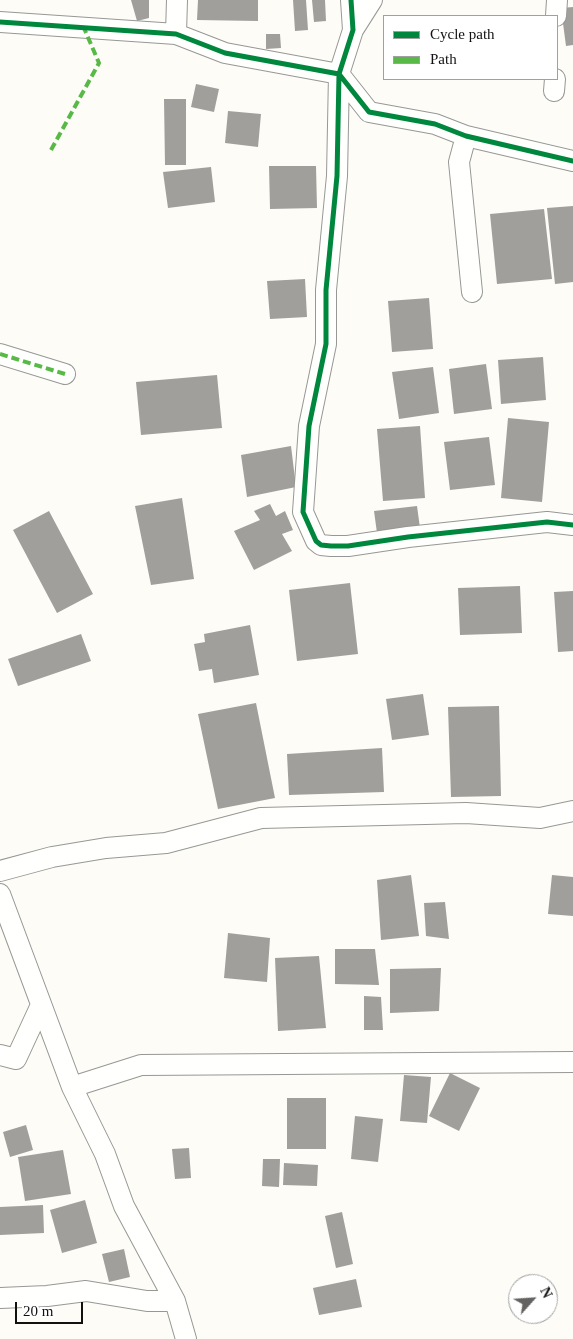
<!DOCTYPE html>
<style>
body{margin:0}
#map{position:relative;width:573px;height:1339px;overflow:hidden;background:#fdfcf7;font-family:"Times New Roman",serif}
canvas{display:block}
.legend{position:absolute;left:383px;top:15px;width:175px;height:65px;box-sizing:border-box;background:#fff;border:1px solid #a0a0a0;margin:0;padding:6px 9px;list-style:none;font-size:15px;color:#111}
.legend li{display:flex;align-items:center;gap:10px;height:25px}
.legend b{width:25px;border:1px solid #a0a0a0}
.north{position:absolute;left:508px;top:1274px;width:50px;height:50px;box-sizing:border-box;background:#fff;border:1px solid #a0a0a0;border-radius:50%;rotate:64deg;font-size:14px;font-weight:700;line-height:20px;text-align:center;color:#111}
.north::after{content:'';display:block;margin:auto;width:18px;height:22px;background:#646362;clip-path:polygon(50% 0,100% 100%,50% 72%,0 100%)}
.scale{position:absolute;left:15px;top:1302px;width:68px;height:22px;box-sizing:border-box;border:2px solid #111;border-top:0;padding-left:6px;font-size:15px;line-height:18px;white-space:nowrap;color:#111;-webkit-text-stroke:4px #fff;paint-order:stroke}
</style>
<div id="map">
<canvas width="573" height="1339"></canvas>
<ul class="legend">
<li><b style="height:6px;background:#00873e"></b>Cycle path</li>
<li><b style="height:6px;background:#58b947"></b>Path</li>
</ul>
<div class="north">N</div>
<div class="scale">20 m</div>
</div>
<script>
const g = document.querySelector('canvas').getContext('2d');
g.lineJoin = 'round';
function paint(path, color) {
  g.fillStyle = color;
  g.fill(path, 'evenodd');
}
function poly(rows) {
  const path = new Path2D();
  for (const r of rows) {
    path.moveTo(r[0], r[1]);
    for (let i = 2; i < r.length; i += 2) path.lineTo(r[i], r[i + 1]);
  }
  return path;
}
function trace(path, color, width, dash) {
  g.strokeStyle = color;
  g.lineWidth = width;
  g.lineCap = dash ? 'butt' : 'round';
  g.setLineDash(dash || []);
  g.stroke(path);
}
paint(poly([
 [131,0,149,0,149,18,137,21],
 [198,0,258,0,258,21,197,20],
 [293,0,306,0,308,30,295,31],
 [312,0,325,0,326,21,314,22],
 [573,7,573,45,566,46,561,8],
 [266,34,280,34,281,48,266,49],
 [196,84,219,89,214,112,191,107],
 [164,99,186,99,186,165,165,165],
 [228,111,261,114,258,147,225,143],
 [269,166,316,166,317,208,270,209],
 [211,167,215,202,168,208,163,172],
 [573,206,573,282,555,284,547,208],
 [544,209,552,279,497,284,490,214],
 [305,279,307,317,270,319,267,281],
 [429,298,433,349,392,352,388,301],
 [543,357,546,400,501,404,498,360],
 [486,364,492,409,454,414,449,369],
 [433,367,439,413,399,419,392,372],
 [217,375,222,428,141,435,136,382],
 [508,418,549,422,542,502,501,498],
 [420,426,425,498,383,501,377,429],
 [489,437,495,485,450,490,444,442],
 [291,446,296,487,247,497,241,455],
 [182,498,194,579,151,585,135,506],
 [270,504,276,516,285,511,293,530,282,534,292,551,254,570,234,531,260,520,254,511],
 [417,506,420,528,377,533,374,511],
 [49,511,93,594,57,613,13,530],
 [350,583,358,654,297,661,289,590],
 [520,586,522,633,460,635,458,588],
 [573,591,573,651,558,652,554,592],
 [250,625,259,675,214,683,212,669,199,671,194,644,205,642,204,634],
 [81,634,91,661,18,686,8,659],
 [423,694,429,735,392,740,386,699],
 [256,703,275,798,218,809,198,714],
 [499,706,501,796,451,797,448,707],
 [382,748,384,792,289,795,287,754],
 [411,875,419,936,381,940,377,880],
 [552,875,573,877,573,916,548,914],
 [445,902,449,939,426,936,424,903],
 [228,933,270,938,267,982,224,978],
 [335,949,375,949,379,985,335,984],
 [319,956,326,1028,278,1031,275,958],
 [441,968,439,1011,390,1013,390,969],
 [364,996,381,997,383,1030,364,1030],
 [450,1073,480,1088,459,1131,429,1116],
 [404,1075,431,1077,427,1123,400,1121],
 [287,1098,326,1098,326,1149,287,1149],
 [355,1116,383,1119,378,1162,351,1159],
 [26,1125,33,1150,10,1157,3,1132],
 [189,1148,191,1178,175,1179,172,1149],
 [63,1150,71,1194,25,1201,18,1157],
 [263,1159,280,1159,279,1187,262,1186],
 [284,1163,318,1165,317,1186,283,1185],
 [85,1200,97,1243,62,1253,50,1210],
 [43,1205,44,1233,0,1235,0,1207],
 [342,1212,353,1264,336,1268,325,1216],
 [124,1249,130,1277,109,1282,102,1254],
 [356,1279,362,1307,319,1315,313,1288]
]), '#a19f9c');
const street = poly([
 [351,0,353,30,339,74,337,176,326,290,326,344,309,426,303,512,316,541,321,545,331,546,348,546,408,537,547,522,573,525],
 [556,16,557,0],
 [0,22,176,34,225,53,339,74,369,112,435,124,466,136,573,161],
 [353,30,372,0],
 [176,34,177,0],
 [554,91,555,79],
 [466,136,459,162,472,292],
 [0,354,65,374],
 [0,871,52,857,106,848,166,843,261,818,466,813,540,818,573,811],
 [0,894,72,1087,105,1154,124,1206,175,1301,186,1339],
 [0,1055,16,1059,41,1005],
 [72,1087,141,1065,573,1062],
 [0,1298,47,1296,86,1291,147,1301,175,1301]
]);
trace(street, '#979795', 22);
trace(street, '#fffffe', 20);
trace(poly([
 [51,150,99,63,84,28],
 [0,354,65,374]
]), '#58b947', 4, [8, 4]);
trace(poly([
 [351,0,353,30,339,74,337,176,326,290,326,344,309,426,303,512,316,541,321,545,331,546,348,546,408,537,547,522,573,525],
 [0,22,176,34,225,53,339,74,369,112,435,124,466,136,573,161]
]), '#00873e', 5);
</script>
